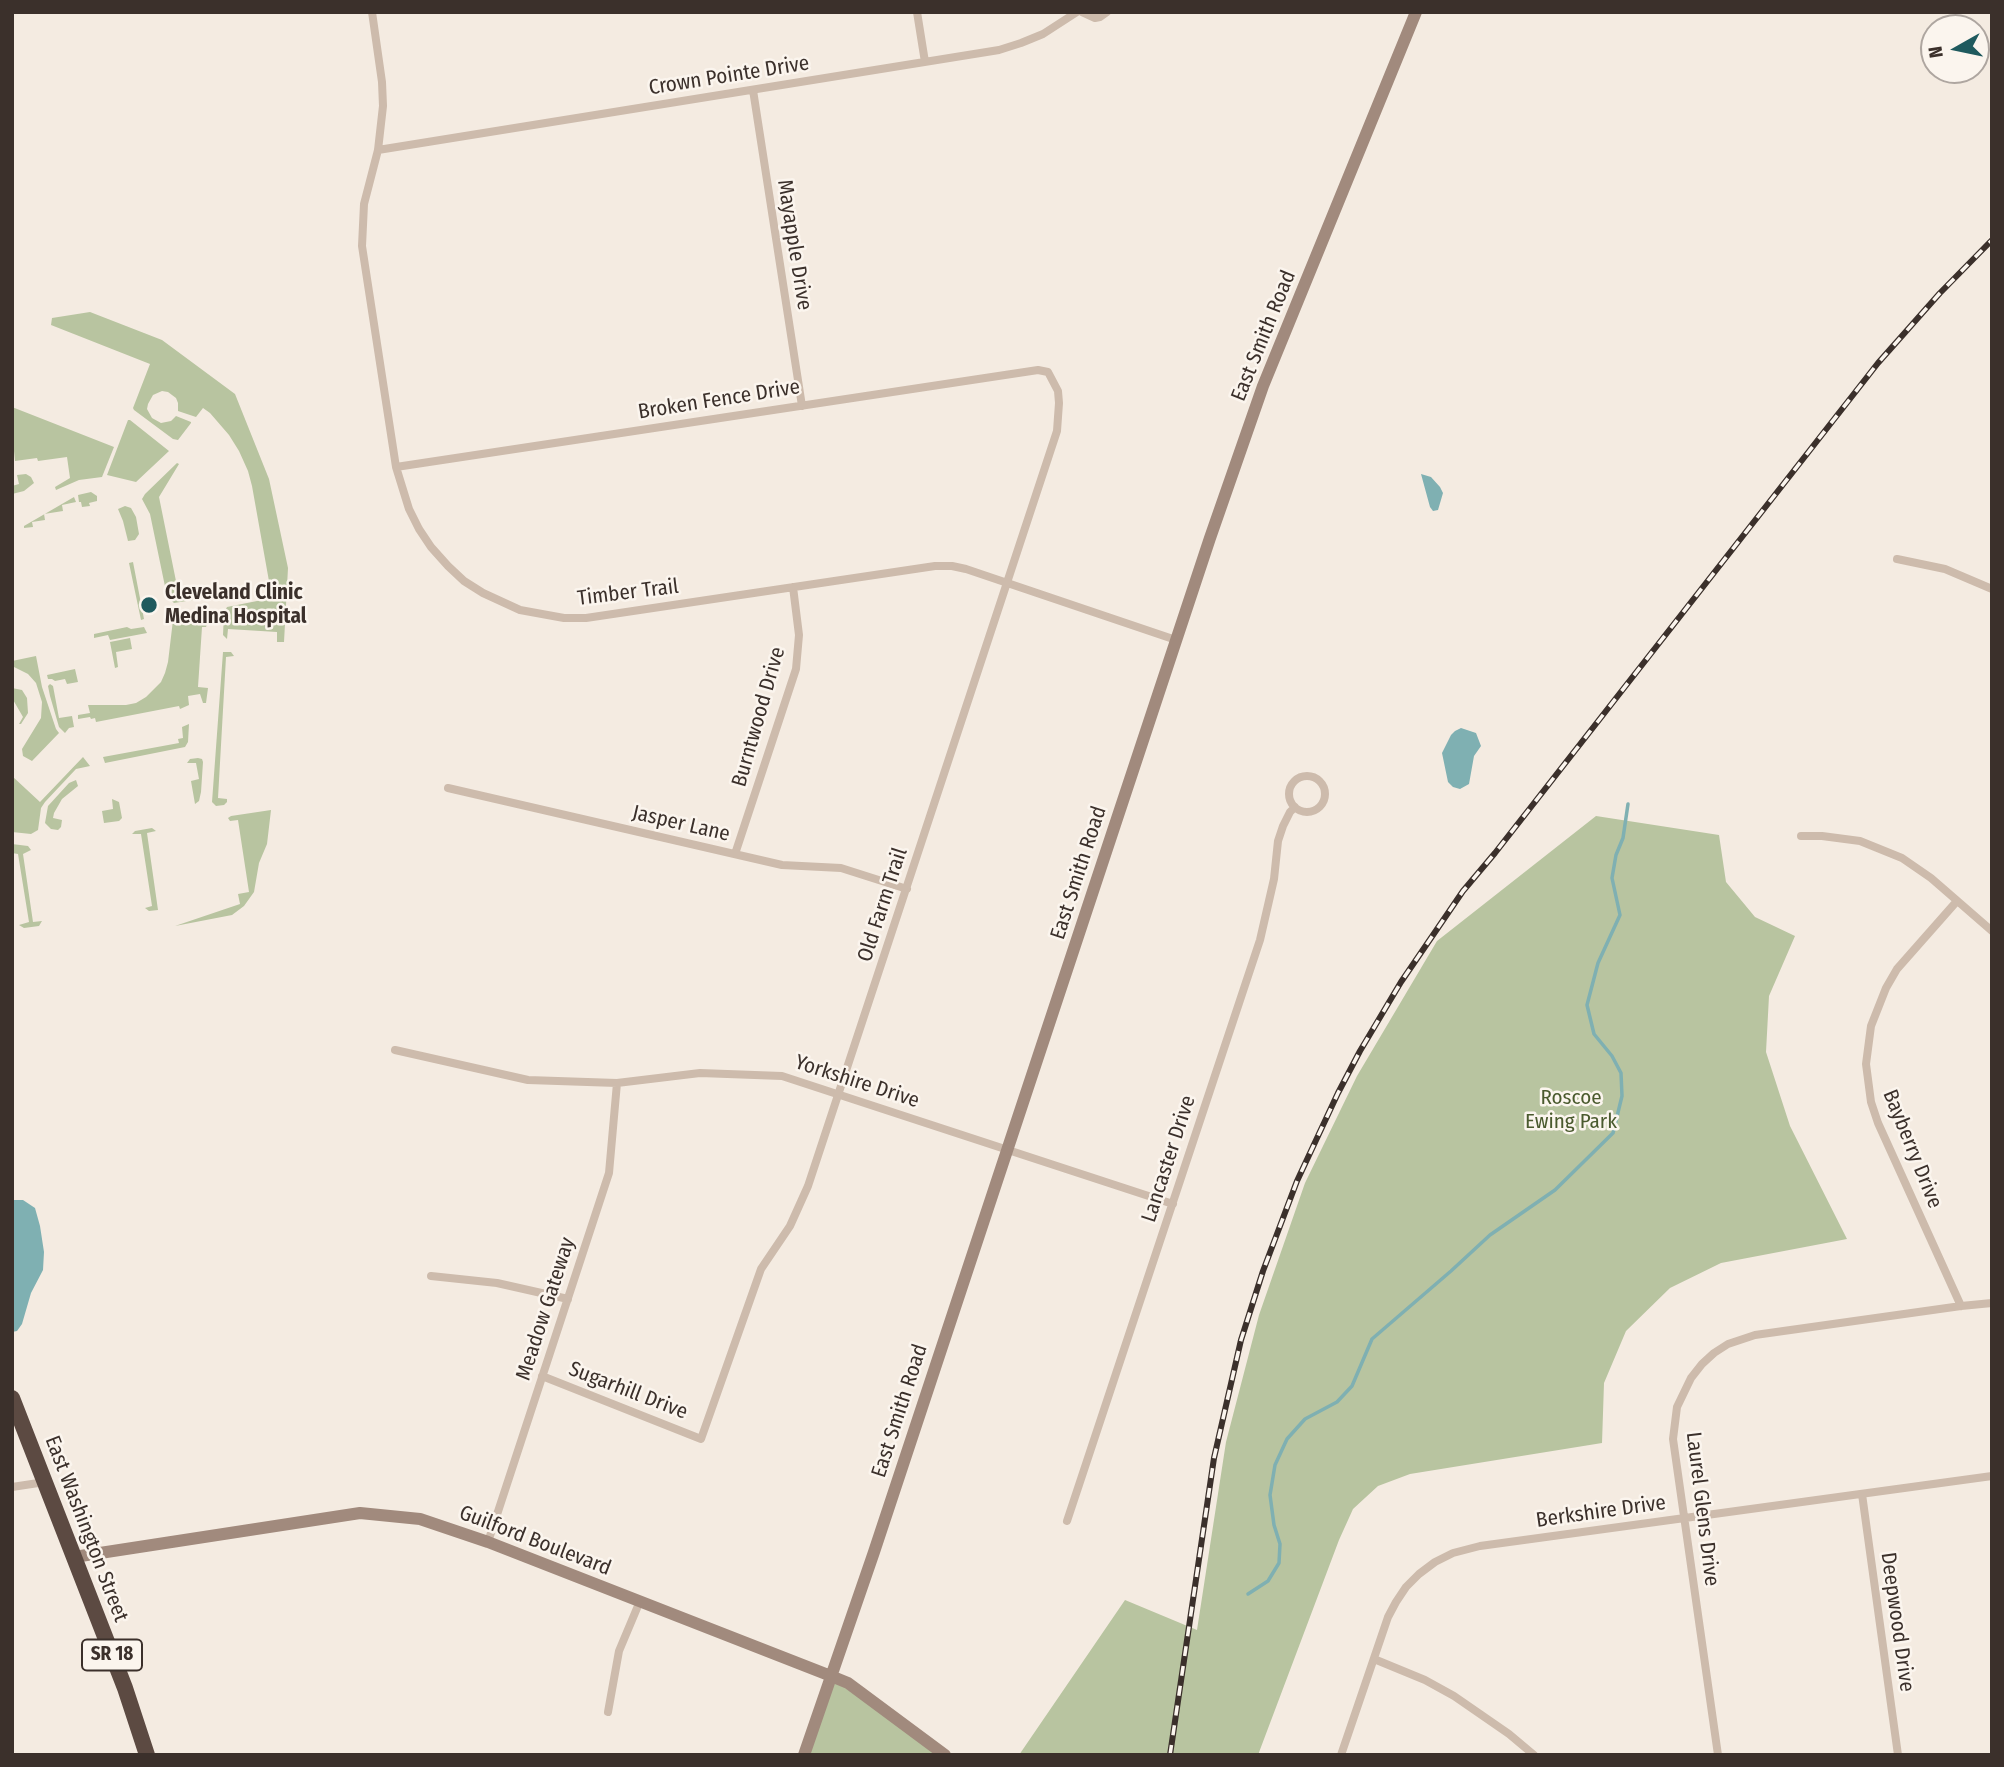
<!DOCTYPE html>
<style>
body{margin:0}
#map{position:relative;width:2004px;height:1767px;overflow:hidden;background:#f4ebe1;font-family:"Fira Sans Condensed",sans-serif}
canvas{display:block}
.frame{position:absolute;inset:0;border:14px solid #3b302b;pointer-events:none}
.north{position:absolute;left:1920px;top:14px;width:70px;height:70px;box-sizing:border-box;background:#fbf5ee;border:2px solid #aea6a0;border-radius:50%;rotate:261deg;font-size:19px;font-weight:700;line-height:28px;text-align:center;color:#3b302b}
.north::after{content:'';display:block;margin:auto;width:24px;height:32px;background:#1f5a5e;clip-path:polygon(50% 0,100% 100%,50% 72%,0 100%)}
</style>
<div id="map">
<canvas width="2004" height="1767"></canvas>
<div class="frame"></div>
<div class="north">N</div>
</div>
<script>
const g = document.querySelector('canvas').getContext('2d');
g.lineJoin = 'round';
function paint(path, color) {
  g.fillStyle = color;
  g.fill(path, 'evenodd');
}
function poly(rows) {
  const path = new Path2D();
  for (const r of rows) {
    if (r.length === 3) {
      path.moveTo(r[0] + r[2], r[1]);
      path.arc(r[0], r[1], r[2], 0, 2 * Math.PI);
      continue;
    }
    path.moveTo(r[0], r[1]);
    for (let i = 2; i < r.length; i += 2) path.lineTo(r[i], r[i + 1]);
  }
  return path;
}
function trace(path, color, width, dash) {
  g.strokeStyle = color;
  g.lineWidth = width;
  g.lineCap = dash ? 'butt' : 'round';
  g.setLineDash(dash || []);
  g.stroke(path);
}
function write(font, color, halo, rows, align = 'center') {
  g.font = font + ' "Fira Sans Condensed",sans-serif';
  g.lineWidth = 5;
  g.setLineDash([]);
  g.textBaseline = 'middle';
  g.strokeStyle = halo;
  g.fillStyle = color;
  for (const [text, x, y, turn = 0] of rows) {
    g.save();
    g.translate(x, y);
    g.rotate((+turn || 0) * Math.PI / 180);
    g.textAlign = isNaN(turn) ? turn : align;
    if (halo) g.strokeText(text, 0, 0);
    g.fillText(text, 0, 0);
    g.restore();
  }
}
paint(poly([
 [90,312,162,340,235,394,269,479,288,568,284,642,277,642,277,632,228,629,227,639,223,635,224,613,227,607,272,598,252,486,248,471,239,451,229,435,210,413,203,408,196,417,178,411,178,403,176,398,168,392,162,391,153,395,148,404,147,409,152,418,161,423,171,421,176,416,191,422,191,423,178,440,173,439,134,410,133,408,150,364,51,325,52,318],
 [12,407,114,447,102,477,79,480,56,490,55,487,70,478,67,457,38,461,37,458,15,461,14,451,12,451],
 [128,420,130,420,169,451,136,482,107,475],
 [177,463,179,464,159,497,178,591,210,586,211,597,174,603,167,596,150,514,142,499,145,494],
 [26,474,31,477,34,483,24,491,12,494,12,486,19,484,17,475],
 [91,492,97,496,97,501,89,503,90,506,82,507,81,502,79,502,78,495],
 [74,497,76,502,62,505,63,511,44,514,45,520,32,522,33,527,24,528,24,526],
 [125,506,131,508,136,517,139,534,135,540,128,541,123,521,118,509],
 [133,562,144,619,141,620,129,563],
 [204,612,207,615,208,622,206,627,202,627,198,687,208,688,206,703,203,703,200,694,188,696,189,705,180,709,179,706,96,722,95,718,91,719,90,717,78,719,78,715,90,713,88,705,126,705,136,703,146,697,161,682,165,673,168,662,173,620,182,615],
 [127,627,131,629,144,627,147,633,110,640,108,635,94,638,94,634],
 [130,638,132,649,116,652,118,667,115,668,110,642],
 [223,652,231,652,234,656,226,657,218,798,227,799,227,802,224,805,216,806,212,802],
 [36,656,42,687,56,729,59,733,32,761,23,756,22,749,41,718,42,702,36,683,28,674,12,666,12,661],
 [75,669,78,682,67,684,65,679,55,681,52,679,48,679,47,675],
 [50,684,53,686,59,718,72,716,74,727,69,728,65,733,59,727,50,696,48,686],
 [12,688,22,690,27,698,28,713,21,724,19,724,23,717,12,698],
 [189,724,188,742,185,747,105,763,103,757,179,743,178,739,183,738,182,727],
 [83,757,90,766,76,769,45,802,41,808,38,830,31,834,12,832,12,776,40,802],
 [198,758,202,759,203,762,201,792,199,801,195,804,191,781,199,779,196,763,187,763,190,759],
 [76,780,78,786,62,799,54,813,53,818,62,820,61,827,58,830,51,829,45,823,48,806,69,783],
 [112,799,119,802,122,818,119,821,104,823,102,811,113,809],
 [271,810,267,844,259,863,254,892,244,906,232,915,175,926,240,904,238,894,249,892,238,820,230,821,228,818,231,816],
 [1596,816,1719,835,1726,882,1755,917,1795,936,1769,996,1766,1052,1790,1126,1847,1239,1721,1263,1670,1288,1626,1331,1604,1383,1602,1443,1410,1474,1378,1486,1353,1509,1339,1540,1258,1755,1019,1755,1125,1600,1197,1630,1226,1442,1259,1315,1305,1183,1357,1076,1437,941],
 [152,828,156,831,147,833,158,910,149,911,145,908,152,906,141,834,132,834,135,831],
 [12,844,28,846,31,850,23,854,33,922,42,921,39,926,24,928,19,925,29,922,18,854,12,853],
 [833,1679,940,1755,807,1755]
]), '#b8c4a0');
paint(poly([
 [1421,474,1431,477,1440,487,1443,493,1438,510,1433,511,1430,507],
 [1461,728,1476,733,1481,746,1474,756,1469,784,1460,789,1453,787,1448,782,1442,753,1451,735,1455,731],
 [12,1200,23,1200,35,1208,40,1226,44,1252,43,1270,31,1293,22,1324,17,1331,12,1332]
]), '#7fb0b2');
trace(poly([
 [1248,1594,1268,1581,1279,1563,1280,1544,1274,1525,1270,1495,1275,1465,1287,1439,1305,1419,1337,1402,1352,1386,1372,1339,1451,1271,1490,1235,1555,1190,1613,1133,1622,1096,1621,1073,1612,1056,1594,1034,1587,1005,1598,963,1620,915,1612,878,1616,855,1623,838,1628,804]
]), '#7fb0b2', 3.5);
trace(poly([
 [372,12,382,82,383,106,378,150,364,204,362,246,396,467,409,509,419,529,431,547,448,566,464,581,483,593,520,610,564,618,586,618,935,566,952,566,966,569,1176,640],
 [917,12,925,62],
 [1082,12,1095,18,1100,17,1107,12],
 [753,90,802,406],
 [378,150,999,50,1021,43,1043,34,1077,12],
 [396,467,1038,370,1048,372,1058,391,1059,403,1057,431,808,1186,790,1226,761,1269,701,1439,542,1376],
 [1897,559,1945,569,1992,589],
 [1307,794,18],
 [448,788,782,865,841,868,907,889],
 [1801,836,1822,836,1860,841,1902,858,1931,878,1992,931],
 [735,854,796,669,799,635,793,587],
 [1957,901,1897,969,1886,988,1871,1026,1866,1064,1871,1102,1878,1123,1961,1306],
 [395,1050,528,1080,617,1083,700,1073,782,1076,1173,1204],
 [431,1276,497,1283,568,1299],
 [12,1487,45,1482],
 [1862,1494,1898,1755],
 [1067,1521,1260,940,1274,879,1278,841,1283,826,1290,812,1295,807],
 [488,1542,609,1173,617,1083],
 [1374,1659,1425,1680,1454,1696,1509,1734,1534,1755],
 [608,1712,619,1651,640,1601],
 [1341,1755,1388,1617,1396,1602,1406,1587,1419,1574,1435,1562,1453,1553,1480,1546,1992,1476],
 [1718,1755,1673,1439,1677,1407,1691,1378,1702,1364,1714,1353,1728,1344,1755,1335,1961,1306,1992,1303]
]), '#cdbbac', 8);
trace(poly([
 [74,1557,360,1513,420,1519,488,1542,831,1676,848,1683,945,1755],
 [804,1755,874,1552,1210,538,1263,386,1416,12]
]), '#a18a7d', 12);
trace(poly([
 [12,1398,125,1688,147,1755]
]), '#5c4a42', 16);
const rail = poly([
 [1170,1755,1214,1458,1241,1340,1263,1271,1297,1181,1338,1093,1360,1051,1401,982,1463,891,1495,853,1878,363,1940,293,1992,240]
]);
trace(rail, '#3b302b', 6);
trace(rail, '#fbf5ee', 3.5, [10]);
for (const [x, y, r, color] of [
 [149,605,9,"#1f5a5e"]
]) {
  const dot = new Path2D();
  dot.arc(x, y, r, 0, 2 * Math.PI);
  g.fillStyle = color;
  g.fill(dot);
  trace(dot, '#fbf5ee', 2.5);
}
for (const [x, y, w] of [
 [112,1655,60]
]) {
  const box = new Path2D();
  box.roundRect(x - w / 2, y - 15.5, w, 31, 5);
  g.fillStyle = '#fbf5ee';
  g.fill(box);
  trace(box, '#3b302b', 2);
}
write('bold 19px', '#3b302b', null, [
 ["SR 18",112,1655]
]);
write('21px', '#3b302b', '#fbf5ee', [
 ["Crown Pointe Drive",729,76,-9],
 ["Mayapple Drive",794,245,81],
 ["East Smith Road",1264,336,-68],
 ["Broken Fence Drive",719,400,-9],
 ["Timber Trail",628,593,-7],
 ["Burntwood Drive",759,717,-74],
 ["Jasper Lane",681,824,13],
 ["East Smith Road",1079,873,-72],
 ["Old Farm Trail",883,905,-72],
 ["Yorkshire Drive",857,1082,18],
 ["Bayberry Drive",1912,1149,68],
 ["Lancaster Drive",1169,1159,-72],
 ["Meadow Gateway",546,1309,-72],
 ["Sugarhill Drive",628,1391,21],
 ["East Smith Road",900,1411,-72],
 ["Laurel Glens Drive",1702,1509,83],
 ["Berkshire Drive",1601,1512,-8],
 ["East Washington Street",86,1529,69],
 ["Guilford Boulevard",535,1541,21],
 ["Deepwood Drive",1897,1622,82]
]);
write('bold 21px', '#3b302b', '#fbf5ee', [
 ["Cleveland Clinic",165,593],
 ["Medina Hospital",165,617]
], 'left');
write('21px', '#4a5a2e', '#fbf5ee', [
 ["Roscoe",1571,1098],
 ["Ewing Park",1571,1122]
]);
</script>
